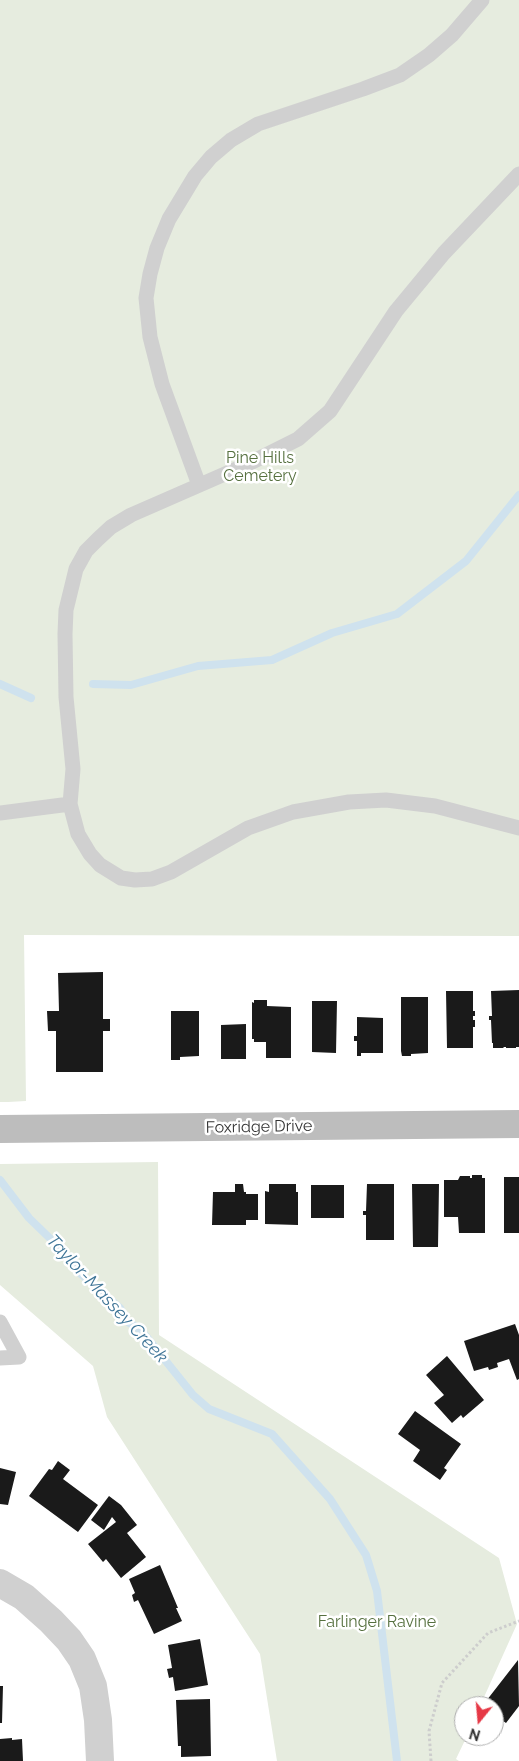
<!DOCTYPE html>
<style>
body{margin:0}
#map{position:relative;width:519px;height:1761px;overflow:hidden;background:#fff;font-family:Raleway,sans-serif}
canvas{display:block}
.north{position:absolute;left:454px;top:1696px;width:50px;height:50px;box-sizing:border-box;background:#fff;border:1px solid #adadad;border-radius:50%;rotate:197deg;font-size:14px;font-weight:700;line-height:20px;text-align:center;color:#333}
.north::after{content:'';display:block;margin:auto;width:18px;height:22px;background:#e63946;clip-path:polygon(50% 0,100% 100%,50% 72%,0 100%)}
</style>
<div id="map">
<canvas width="519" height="1761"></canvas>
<div class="north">N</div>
</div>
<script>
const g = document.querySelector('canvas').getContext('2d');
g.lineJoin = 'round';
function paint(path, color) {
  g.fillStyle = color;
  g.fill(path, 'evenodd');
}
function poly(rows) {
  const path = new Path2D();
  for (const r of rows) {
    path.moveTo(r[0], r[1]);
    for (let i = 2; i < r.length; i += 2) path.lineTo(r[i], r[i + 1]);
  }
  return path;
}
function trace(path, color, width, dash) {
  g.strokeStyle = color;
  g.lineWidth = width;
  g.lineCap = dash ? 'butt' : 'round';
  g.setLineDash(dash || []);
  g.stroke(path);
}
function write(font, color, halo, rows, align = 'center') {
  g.font = font + ' Raleway,sans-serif';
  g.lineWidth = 5;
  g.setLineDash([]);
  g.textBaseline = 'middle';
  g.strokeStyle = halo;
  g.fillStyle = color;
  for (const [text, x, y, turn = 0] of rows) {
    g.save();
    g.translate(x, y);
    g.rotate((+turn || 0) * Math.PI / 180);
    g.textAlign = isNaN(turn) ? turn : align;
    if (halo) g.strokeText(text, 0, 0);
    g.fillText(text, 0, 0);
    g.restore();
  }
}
paint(poly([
 [0,0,519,0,519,936,24,935,26,1101,8,1102,0,1102],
 [158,1162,159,1335,499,1558,517,1624,480,1706,464,1706,464,1736,467,1736,456,1759,459,1761,277,1761,260,1654,107,1417,93,1366,0,1285,0,1164]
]), '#e6ecdf');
trace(poly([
 [0,684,31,698],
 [93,684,131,685,198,666,272,660,332,633,397,614,466,561,519,495],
 [0,1180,29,1218,63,1251,74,1268,120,1308,128,1322,141,1330,193,1395,209,1409,272,1434,330,1499,366,1555,377,1591,397,1761]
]), '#cfe2ee', 8);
paint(poly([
 [103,972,103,1019,110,1019,110,1031,103,1031,103,1072,56,1072,56,1031,48,1031,47,1011,59,1011,58,973],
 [519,990,519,1047,516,1047,516,1048,506,1048,506,1047,504,1047,503,1048,493,1048,493,1043,492,1043,491,1020,489,1020,489,1016,492,1016,491,991],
 [446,991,473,991,473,1011,475,1011,475,1016,473,1016,473,1020,475,1020,475,1027,473,1027,473,1048,447,1048],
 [401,997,428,997,428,1053,411,1054,411,1056,402,1056,401,1051],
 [254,1000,267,1000,267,1006,291,1007,291,1058,266,1058,266,1042,254,1042,254,1039,252,1039,252,1002,254,1003],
 [312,1001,337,1001,336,1053,312,1052],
 [171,1011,199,1011,199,1056,180,1057,180,1060,171,1060],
 [357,1017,383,1018,383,1053,361,1053,361,1056,357,1056,357,1041,354,1041,354,1036,357,1036],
 [246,1024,246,1059,221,1059,221,1025],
 [472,1175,482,1175,482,1178,485,1178,485,1233,459,1233,458,1217,444,1217,444,1180,458,1180,460,1176,470,1176,470,1178,472,1178],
 [504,1177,519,1177,519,1233,504,1233],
 [235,1184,243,1184,244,1192,246,1192,246,1194,258,1194,258,1220,246,1220,246,1225,212,1225,213,1192,235,1192],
 [269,1184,296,1184,296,1192,298,1192,298,1225,265,1224,265,1191,269,1192],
 [367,1184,394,1184,394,1240,366,1240,366,1215,363,1215,363,1211,366,1211],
 [412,1184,439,1184,438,1247,413,1247],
 [311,1185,344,1185,344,1218,311,1218],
 [515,1324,519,1335,519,1379,517,1380,509,1359,497,1363,498,1367,489,1370,488,1367,474,1371,464,1341],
 [447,1356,484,1400,463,1418,461,1415,452,1423,434,1403,444,1395,426,1375],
 [415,1411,461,1444,444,1468,447,1470,440,1480,413,1461,420,1450,398,1434],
 [58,1461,70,1470,63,1479,98,1505,78,1532,29,1496,49,1469,52,1470],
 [0,1468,16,1472,8,1505,0,1504],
 [109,1496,121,1505,137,1525,127,1533,146,1557,121,1578,106,1559,103,1562,88,1544,116,1522,112,1517,104,1530,91,1520],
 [160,1565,178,1608,176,1608,182,1621,154,1634,138,1600,134,1602,132,1595,135,1593,129,1579],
 [200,1639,208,1685,175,1691,173,1677,169,1678,167,1669,172,1668,168,1645],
 [518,1660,519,1706,506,1723,494,1714,494,1706,483,1705],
 [0,1686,3,1686,2,1723,0,1723],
 [210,1699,211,1756,181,1757,181,1746,178,1746,176,1700],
 [12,1738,12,1740,22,1739,23,1761,0,1761,0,1739]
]), '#1a1a1a');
trace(poly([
 [431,1761,429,1731,442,1683,488,1633,519,1621]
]), '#cdcdcd', 3, [2.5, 2.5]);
trace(poly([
 [519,174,444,253,396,311,330,411,298,439,250,463,131,515,111,527,98,539,86,551,76,569,66,610,65,634,66,697,73,769,70,804,78,834,90,854,100,865,121,878,135,880,152,879,171,872,248,828,293,812,349,802,386,800,435,806,519,828],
 [199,485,162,384,150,337,146,298,150,274,157,248,169,219,195,176,211,157,231,140,258,124,363,89,400,75,429,55,452,35,482,0],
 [0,813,70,804],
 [0,1322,19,1357,0,1358]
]), '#d0d0d0', 15);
trace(poly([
 [0,1583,24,1597,51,1621,69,1640,82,1659,93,1686,98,1720,100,1761]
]), '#d0d0d0', 28);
trace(poly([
 [0,1129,519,1124]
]), '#bdbdbd', 28);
write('16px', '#56703f', '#fff', [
 ["Pine Hills",260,458],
 ["Cemetery",260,476],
 ["Farlinger Ravine",377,1622]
]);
write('16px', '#333', '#fff', [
 ["Foxridge Drive",259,1127,-1]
]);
write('italic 18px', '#3f7597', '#fff', [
 ["Taylor-Massey Creek",107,1299,47]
]);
</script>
